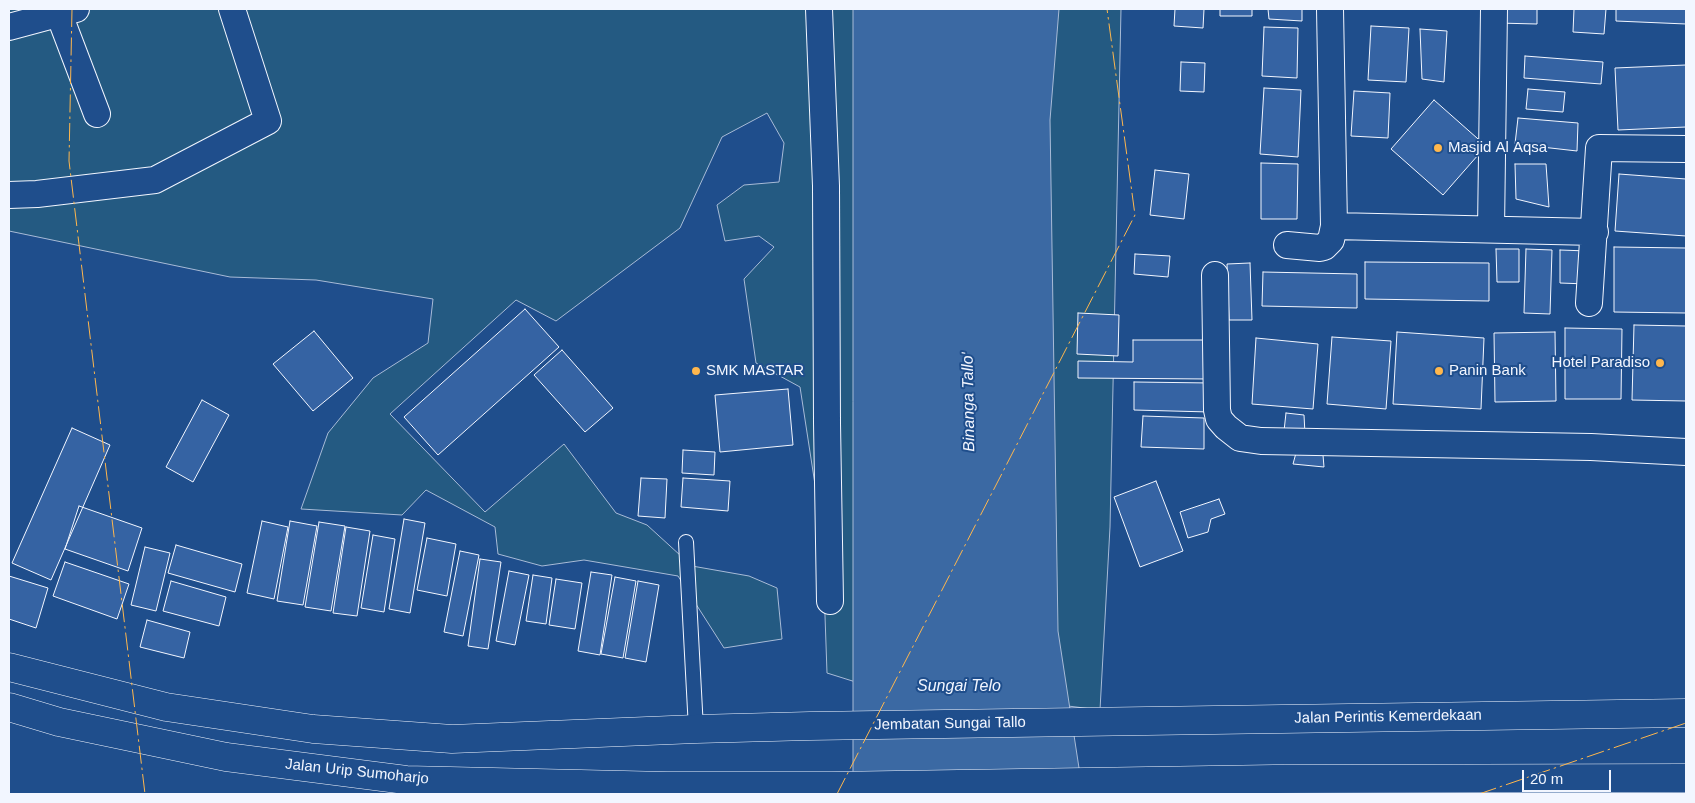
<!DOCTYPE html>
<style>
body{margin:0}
#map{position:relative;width:1695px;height:803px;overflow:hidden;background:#1f4e8c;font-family:Helvetica,sans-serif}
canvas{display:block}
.frame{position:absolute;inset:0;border:10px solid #f2f6ff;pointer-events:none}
.scale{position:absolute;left:1522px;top:770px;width:89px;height:22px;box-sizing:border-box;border:2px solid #f2f6ff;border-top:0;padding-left:6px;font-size:15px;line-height:18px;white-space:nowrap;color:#f2f6ff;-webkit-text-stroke:4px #1f4e8c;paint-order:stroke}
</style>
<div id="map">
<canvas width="1695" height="803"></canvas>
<div class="frame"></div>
<div class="scale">20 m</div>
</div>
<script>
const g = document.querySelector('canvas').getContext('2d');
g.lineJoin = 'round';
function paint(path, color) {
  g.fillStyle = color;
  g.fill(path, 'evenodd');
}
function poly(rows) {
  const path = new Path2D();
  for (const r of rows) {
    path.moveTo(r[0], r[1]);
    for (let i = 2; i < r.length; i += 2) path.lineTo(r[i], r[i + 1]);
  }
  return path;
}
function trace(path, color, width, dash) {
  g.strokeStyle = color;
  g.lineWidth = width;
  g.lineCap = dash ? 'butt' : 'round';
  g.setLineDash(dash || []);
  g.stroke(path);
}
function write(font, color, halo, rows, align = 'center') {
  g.font = font + ' Helvetica,sans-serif';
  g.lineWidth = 4;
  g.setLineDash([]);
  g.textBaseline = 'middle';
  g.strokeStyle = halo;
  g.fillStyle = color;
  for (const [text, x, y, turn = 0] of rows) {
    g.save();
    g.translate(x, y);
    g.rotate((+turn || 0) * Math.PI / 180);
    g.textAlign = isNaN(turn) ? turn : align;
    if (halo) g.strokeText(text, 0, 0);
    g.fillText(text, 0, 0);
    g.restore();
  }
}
const green = poly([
 [9,9,855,9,897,695,827,673,822,530,800,387,756,363,744,279,774,247,759,236,725,241,717,205,744,185,779,182,784,143,767,113,722,137,680,228,556,321,516,300,390,414,485,512,564,444,616,513,647,525,692,566,749,576,777,588,782,639,724,648,678,576,584,560,542,566,498,554,495,527,426,490,402,515,301,509,328,433,373,378,428,343,433,299,316,280,230,277,9,231,9,9],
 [1022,9,1121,9,1110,527,1100,710,1044,703,1022,9]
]);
paint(green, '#245a82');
trace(green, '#a8bbd7', 1);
const water = poly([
 [853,9,1059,9,1050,120,1058,631,1083,794,853,794,853,9]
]);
paint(water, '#3b69a3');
trace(water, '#a8bbd7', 1);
const building = poly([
 [1175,9,1204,9,1203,28,1174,26,1175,9],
 [1220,9,1252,9,1252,16,1220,16,1220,9],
 [1268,9,1302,9,1302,21,1269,19,1268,9],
 [1497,9,1537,9,1537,24,1497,23,1497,9],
 [1574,9,1606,9,1604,34,1573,32,1574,9],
 [1616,9,1686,9,1686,24,1616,21,1616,9],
 [1371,26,1409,28,1406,82,1368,80,1371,26],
 [1264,27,1298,28,1297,78,1262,76,1264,27],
 [1420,29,1447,31,1444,82,1422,79,1420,29],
 [1525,56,1603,62,1601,84,1524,78,1525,56],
 [1181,62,1205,63,1204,92,1180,91,1181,62],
 [1686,65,1686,127,1618,130,1615,68,1686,65],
 [1264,88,1301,90,1298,157,1260,154,1264,88],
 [1528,89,1565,92,1563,112,1526,109,1528,89],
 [1354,91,1390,93,1388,138,1351,136,1354,91],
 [1434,100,1486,146,1443,195,1391,149,1434,100],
 [1518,118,1578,123,1577,151,1515,144,1518,118],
 [1261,163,1298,164,1297,219,1261,219,1261,163],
 [1515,164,1546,164,1549,207,1516,199,1515,164],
 [1155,170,1189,174,1184,219,1150,215,1155,170],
 [1619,174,1686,179,1686,236,1615,231,1619,174],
 [1614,247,1686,248,1686,313,1614,312,1614,247],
 [1496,249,1519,249,1519,282,1497,282,1496,249],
 [1526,249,1552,250,1550,314,1524,313,1526,249],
 [1560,250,1588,251,1587,284,1560,283,1560,250],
 [1135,254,1170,256,1168,277,1134,274,1135,254],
 [1365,262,1489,263,1489,301,1365,299,1365,262],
 [1250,263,1252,320,1229,320,1227,264,1250,263],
 [1263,272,1357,274,1357,308,1262,306,1263,272],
 [525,309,559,347,438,455,404,417,525,309],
 [1078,313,1119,315,1118,356,1077,354,1078,313],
 [1634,325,1686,326,1686,401,1632,400,1634,325],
 [1565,328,1622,329,1621,399,1565,399,1565,328],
 [314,331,353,378,313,411,273,364,314,331],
 [1397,332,1484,338,1481,409,1393,404,1397,332],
 [1555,332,1556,401,1495,402,1494,333,1555,332],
 [1332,337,1391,341,1386,409,1327,404,1332,337],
 [1256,338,1318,344,1313,409,1252,404,1256,338],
 [1133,340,1209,340,1210,379,1078,378,1078,361,1133,362,1133,340],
 [562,350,613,408,585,432,534,375,562,350],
 [1134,382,1211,383,1210,412,1134,410,1134,382],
 [788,389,793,445,720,452,715,395,788,389],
 [202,400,229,415,193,482,166,467,202,400],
 [1286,413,1304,415,1305,434,1284,431,1286,413],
 [1143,416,1204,418,1204,449,1141,447,1143,416],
 [72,428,110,445,51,580,12,563,72,428],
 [683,450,715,452,714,475,682,473,683,450],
 [1296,453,1323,455,1324,467,1293,464,1296,453],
 [641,478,667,479,665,518,638,516,641,478],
 [683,478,730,481,728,511,681,507,683,478],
 [1156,481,1183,551,1140,567,1114,497,1156,481],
 [1219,499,1225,514,1211,519,1208,532,1188,538,1180,512,1219,499],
 [79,506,142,528,128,571,65,549,79,506],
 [404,519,425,523,410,613,389,609,404,519],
 [262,521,288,527,274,599,247,593,262,521],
 [290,521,317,526,303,605,277,601,290,521],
 [319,522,345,526,331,611,305,607,319,522],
 [346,527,370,531,357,616,333,613,346,527],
 [373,535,395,539,384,612,361,608,373,535],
 [427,538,456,544,447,596,417,590,427,538],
 [176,545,242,564,235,592,168,573,176,545],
 [145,547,170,553,156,611,131,605,145,547],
 [460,551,479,555,463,636,444,632,460,551],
 [480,559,501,562,488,649,468,646,480,559],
 [65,562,129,584,117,619,53,596,65,562],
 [509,571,529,575,515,645,496,641,509,571],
 [591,572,612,575,600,655,578,651,591,572],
 [533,575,552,578,546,624,526,621,533,575],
 [9,576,48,588,36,628,9,619,9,576],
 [615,577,636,581,623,658,601,654,615,577],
 [556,579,582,583,575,629,549,625,556,579],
 [171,581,226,597,219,626,163,611,171,581],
 [638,581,659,585,646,662,625,658,638,581],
 [147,620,190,632,184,658,140,647,147,620]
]);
paint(building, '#3563a3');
trace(building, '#f2f6ff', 1);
const lane = poly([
 [686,542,696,729]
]);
const street = poly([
 [819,9,826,186,827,423,830,601],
 [1330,9,1334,226],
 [59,14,97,114],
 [9,27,76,9],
 [9,195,37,194,155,180,268,121,232,9],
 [1491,229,1494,9],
 [1287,245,1320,248,1324,247,1331,240,1334,226,1595,232],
 [1215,275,1217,410,1219,419,1226,427,1240,438,1261,441,1591,447,1686,452],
 [1589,303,1599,148,1686,149]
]);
const highway = poly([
 [9,667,166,707,313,729,452,739,696,729,810,726,1686,713],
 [9,707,59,722,226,757,406,780,667,786,832,786,1274,779,1686,778]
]);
trace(lane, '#f2f6ff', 16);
trace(street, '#f2f6ff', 28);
trace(highway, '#f2f6ff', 29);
trace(lane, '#1f4e8c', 14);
trace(street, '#1f4e8c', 26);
trace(highway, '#1f4e8c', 28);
trace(poly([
 [72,9,69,161,145,794],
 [837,794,1135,215,1107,9],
 [1479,794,1686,723]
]), '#ffb74d', 1, [18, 4, 2.5, 4]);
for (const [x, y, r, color] of [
 [1438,148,5,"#ffb74d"],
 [1660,363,5,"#ffb74d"],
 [696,371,5,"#ffb74d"],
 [1439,371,5,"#ffb74d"]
]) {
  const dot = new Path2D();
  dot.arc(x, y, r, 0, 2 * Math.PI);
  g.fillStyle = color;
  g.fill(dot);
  trace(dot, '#1f4e8c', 2);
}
write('15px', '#f2f6ff', '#1f4e8c', [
 ["Masjid Al Aqsa",1448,148],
 ["Hotel Paradiso",1650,363,"right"],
 ["SMK MASTAR",706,371],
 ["Panin Bank",1449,371]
], 'left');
write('15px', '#f2f6ff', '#1f4e8c', [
 ["Jalan Perintis Kemerdekaan",1388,717,-1],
 ["Jembatan Sungai Tallo",950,724,-1],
 ["Jalan Urip Sumoharjo",357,772,6]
]);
write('italic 16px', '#f2f6ff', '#1f4e8c', [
 ["Binanga Tallo'",969,402,-91],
 ["Sungai Telo",959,687]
]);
</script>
